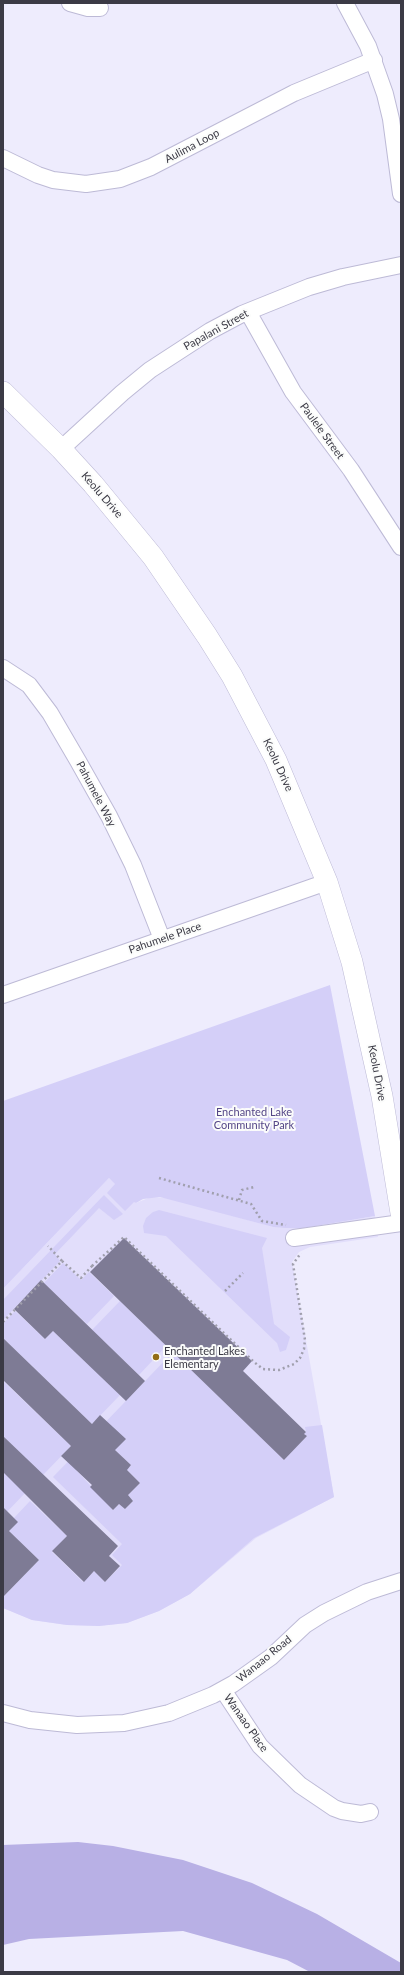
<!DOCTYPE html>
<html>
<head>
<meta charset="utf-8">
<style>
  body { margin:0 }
  #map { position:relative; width:404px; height:1975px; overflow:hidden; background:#eeecfd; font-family:Lato,sans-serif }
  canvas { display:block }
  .frame { position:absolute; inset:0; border:4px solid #3b3a45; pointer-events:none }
</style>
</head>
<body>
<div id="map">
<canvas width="404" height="1975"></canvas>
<div class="frame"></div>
</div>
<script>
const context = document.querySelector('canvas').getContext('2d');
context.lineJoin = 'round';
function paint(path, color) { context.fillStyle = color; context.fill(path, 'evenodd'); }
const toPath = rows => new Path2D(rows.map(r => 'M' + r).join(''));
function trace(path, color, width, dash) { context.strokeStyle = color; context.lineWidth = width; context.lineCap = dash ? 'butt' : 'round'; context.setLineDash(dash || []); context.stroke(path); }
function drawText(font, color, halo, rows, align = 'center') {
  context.font = font + ' Lato,sans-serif'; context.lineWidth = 4; context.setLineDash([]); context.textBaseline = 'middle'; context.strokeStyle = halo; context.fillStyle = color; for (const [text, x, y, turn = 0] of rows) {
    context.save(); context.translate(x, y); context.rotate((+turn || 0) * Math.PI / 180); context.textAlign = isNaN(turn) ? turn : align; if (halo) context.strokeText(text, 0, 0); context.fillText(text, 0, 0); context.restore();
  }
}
const built = toPath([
  [109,1178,136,1203,151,1197,169,1198,273,1227,304,1228,375,1216,378,1237,310,1247,299,1252,292,1262,334,1497,256,1538,190,1594,159,1611,127,1623,99,1626,67,1625,32,1620,3,1608,3,1289]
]);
const green = toPath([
  [330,985,375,1216,304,1228,285,1228,273,1227,160,1197,143,1199,136,1203,134,1202,125,1211,107,1193,115,1184,109,1178,3,1289,3,1101],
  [104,1195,123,1214,114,1220,99,1208,55,1254,60,1261,3,1320,3,1300],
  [159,1210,267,1238,262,1248,274,1324,290,1337,286,1350,280,1352,277,1343,166,1236,144,1233,143,1226,146,1218,153,1212],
  [63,1263,81,1280,89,1272,114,1296,87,1324,44,1283],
  [120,1301,166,1346,139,1375,92,1330],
  [15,1311,45,1339,53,1331,120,1395,92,1424,3,1338,3,1324],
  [200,1324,186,1365,284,1460,307,1436,304,1434,306,1432,305,1427,322,1425,334,1497,254,1538,190,1594,159,1611,127,1623,99,1626,67,1625,32,1620,3,1608,3,1593,5,1595,39,1560,9,1531,14,1518,30,1501,67,1536,52,1552,83,1582,94,1571,105,1582,122,1565,112,1555,122,1544,53,1477,91,1438,76,1470,113,1510,119,1504,125,1509,133,1501,128,1495,140,1483,127,1470,131,1465,96,1432],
  [3,1381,71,1446,43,1475,3,1436],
  [3,1472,25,1493,3,1516]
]);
const water = toPath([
  [78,1842,113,1846,183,1860,252,1883,317,1914,401,1963,401,1972,310,1972,287,1960,183,1931,29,1939,3,1945,3,1845]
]);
const building = toPath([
  [124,1238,252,1361,243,1371,306,1432,304,1434,307,1436,284,1460,90,1272],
  [41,1280,145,1381,126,1401,53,1331,45,1339,14,1309],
  [3,1338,92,1424,100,1415,126,1439,115,1450,131,1465,127,1470,140,1483,128,1495,133,1501,125,1509,119,1504,113,1510,90,1487,92,1485,61,1456,71,1446,3,1380],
  [3,1436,118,1546,109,1556,120,1566,105,1582,94,1571,84,1582,52,1551,67,1536,3,1472],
  [3,1507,18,1522,9,1531,39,1560,3,1597]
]);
const path = toPath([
  [159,1178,251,1204,262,1221,286,1225],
  [239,1200,242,1190,254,1187],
  [62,1261,81,1278,92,1266,94,1268],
  [92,1266,124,1237,254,1362,263,1369,279,1370,294,1364,300,1358,304,1349,305,1340,293,1264,301,1253],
  [225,1291,243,1273],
  [3,1322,62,1261,48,1246]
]);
const minor = toPath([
  [70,3,88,8,100,8],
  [345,3,368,46,385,94,391,119,401,194],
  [3,158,38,175,53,180,86,184,120,179,151,167,294,93,374,60],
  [248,312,293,392,351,470,401,547],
  [61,449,122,393,150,370,210,331,242,314,309,287,343,277,401,265],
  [3,668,29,685,50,713,78,761,109,816,133,865,162,939],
  [3,995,327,882],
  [294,1238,401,1223],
  [223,1690,260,1746,300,1785,334,1808,342,1811,361,1814,370,1812],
  [3,1713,30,1720,77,1725,124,1723,169,1713,213,1695,233,1684,271,1657,305,1625,324,1613,367,1592,401,1581]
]);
const major = toPath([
  [3,392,61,449,93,484,153,557,207,636,232,676,276,760,327,882,352,962,382,1096,401,1213]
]);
const markers = [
  [156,1357,4,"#936c15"]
];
const streetNames = [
  ["Aulima Loop",192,146,-28],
  ["Papalani Street",216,330,-29],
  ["Paulele Street",322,431,54],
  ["Keolu Drive",102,495,49],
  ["Keolu Drive",278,765,65],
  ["Pahumele Way",96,794,62],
  ["Pahumele Place",165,938,-19],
  ["Keolu Drive",377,1073,79],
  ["Wanaao Road",264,1659,-39],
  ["Wanaao Place",246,1723,55]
];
const parkNames = [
  ["Enchanted Lake",254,1112],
  ["Community Park",254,1125]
];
const poiNames = [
  ["Enchanted Lakes",164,1351],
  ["Elementary",164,1364]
];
paint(built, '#e2defb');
paint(green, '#d4cff8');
paint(water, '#b8b0e5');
paint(building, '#7e7b95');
trace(minor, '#bdbad6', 18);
trace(major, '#bdbad6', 22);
trace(path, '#a09fad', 2.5, [2, 3]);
trace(minor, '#fff', 16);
trace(major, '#fff', 21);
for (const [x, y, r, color] of markers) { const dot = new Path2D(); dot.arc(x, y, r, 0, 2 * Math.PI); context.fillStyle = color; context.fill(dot); trace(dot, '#fbfcfb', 1.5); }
drawText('11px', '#3b3a45', '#fbfcfb', streetNames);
drawText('11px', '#544687', '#fbfcfb', parkNames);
drawText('11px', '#3b3a45', '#fbfcfb', poiNames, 'left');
</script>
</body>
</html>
